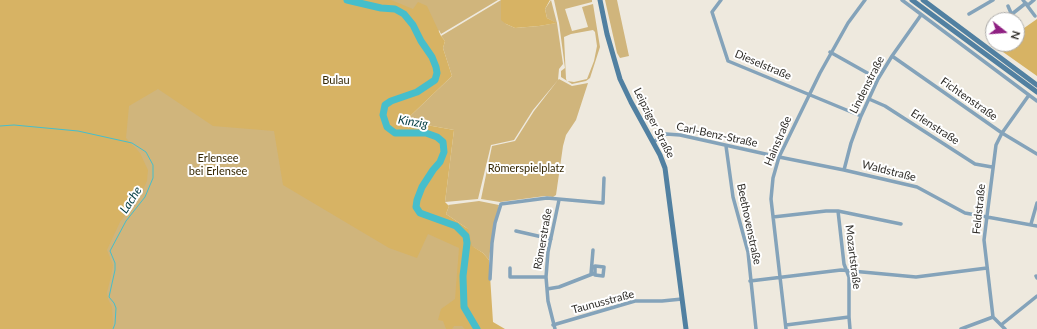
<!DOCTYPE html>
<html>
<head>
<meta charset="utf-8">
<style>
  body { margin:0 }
  #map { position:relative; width:1037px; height:329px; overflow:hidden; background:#eee9de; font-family:Lato,sans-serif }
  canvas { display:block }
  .north { position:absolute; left:985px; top:12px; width:40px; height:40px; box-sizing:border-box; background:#fff; border:1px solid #acaba9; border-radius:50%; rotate:107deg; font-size:11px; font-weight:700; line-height:16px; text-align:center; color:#2f2d29 }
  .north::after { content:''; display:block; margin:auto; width:14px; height:18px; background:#8f2082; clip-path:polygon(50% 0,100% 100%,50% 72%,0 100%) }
</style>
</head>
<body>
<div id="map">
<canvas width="1037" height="329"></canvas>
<div class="north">N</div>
</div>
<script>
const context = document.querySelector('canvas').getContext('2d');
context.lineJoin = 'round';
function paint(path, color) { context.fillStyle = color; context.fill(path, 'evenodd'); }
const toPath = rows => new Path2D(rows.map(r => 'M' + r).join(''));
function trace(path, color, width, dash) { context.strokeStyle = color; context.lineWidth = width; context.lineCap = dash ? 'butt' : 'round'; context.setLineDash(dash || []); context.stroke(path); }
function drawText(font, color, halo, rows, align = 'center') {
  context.font = font + ' Lato,sans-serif'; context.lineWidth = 4; context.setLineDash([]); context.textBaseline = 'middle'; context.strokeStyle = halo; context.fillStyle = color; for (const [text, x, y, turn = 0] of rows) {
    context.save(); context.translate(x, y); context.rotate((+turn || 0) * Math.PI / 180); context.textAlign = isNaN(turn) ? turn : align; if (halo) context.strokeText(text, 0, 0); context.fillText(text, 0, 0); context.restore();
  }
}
const green = toPath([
  [0,0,498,0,441,34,439,30,400,109,434,216,468,229,446,214,449,206,448,205,479,201,499,205,491,243,489,260,483,253,473,247,485,329,0,329],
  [501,0,501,12,506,24,515,28,539,26,556,23,547,18,545,9,551,0,557,23,563,64,559,69,558,80,559,79,572,86,588,83,576,120,566,135,563,146,556,195,553,197,545,196,500,202,481,199,492,146,515,141,534,111,558,80,533,110,514,140,491,145,478,199,445,202,454,130,405,121,452,76,443,48,445,41,441,36],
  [554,0,592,0,592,2,565,9,572,31,588,27,582,7,593,4,600,47,590,78,586,81,572,84,561,77,561,71,565,68,559,23],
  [593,30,595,32,597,46,594,61,587,79,574,82,567,81,566,79,564,37,571,34],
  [605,0,617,0,629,56,620,58,617,53]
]);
const forest = toPath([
  [0,0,391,0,413,9,418,2,427,6,441,36,445,41,443,48,452,76,405,121,454,130,445,202,449,206,446,214,468,229,472,246,483,253,489,260,493,322,505,329,465,329,462,326,454,326,452,329,446,329,443,321,438,320,441,309,455,299,459,248,428,234,417,258,389,248,283,185,274,131,213,126,158,89,129,106,126,138,140,153,148,170,147,181,140,196,120,222,107,250,113,265,111,277,107,292,108,299,112,307,113,323,112,329,0,329],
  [501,0,550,0,545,9,547,18,557,23,539,26,515,28,506,24,501,20],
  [1037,19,1037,76,996,47,1001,44,1017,44,1017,33]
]);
const stream = toPath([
  [0,126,14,125,78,131,132,143,146,152,153,165,153,178,145,197,126,221,110,251,115,263,115,270,109,297,114,303,116,308,115,324,113,329]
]);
const river = toPath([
  [347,0,381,8,395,9,404,14,413,25,421,41,432,57,436,67,437,73,435,80,417,92,391,101,385,105,383,115,387,127,395,133,426,133,437,137,443,142,444,152,440,162,433,170,422,187,417,200,416,207,420,213,456,226,466,236,467,243,463,276,464,307,477,329]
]);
const minor = toPath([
  [721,0,712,12,728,61,861,116],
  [902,0,1037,101],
  [1023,0,1035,16],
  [1028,5,1034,0],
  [1008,6,1014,20],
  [969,14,993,0],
  [1012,14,1026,3],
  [830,52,878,79],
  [892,56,1002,133,1037,154],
  [869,99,885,106,975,164,992,167],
  [653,142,666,134,680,135,779,157,844,170,917,187,965,213,1037,226],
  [726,146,733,197,748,252,756,329],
  [844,170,851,143,861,116,878,79,892,56,921,15],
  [838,211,844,264,849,277,849,317,850,329],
  [773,217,826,211,838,211,901,224],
  [1031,224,1037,203],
  [516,231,551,239],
  [595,266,604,267,603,276,595,275,595,266],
  [510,268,510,277,546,277],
  [591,274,593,250],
  [1036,276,1037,278],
  [490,279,492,243,495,223,501,204,547,198,603,203,604,178],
  [750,281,841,270,916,277,987,268],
  [547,289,559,287,595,273],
  [553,325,635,301,662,301,682,299],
  [786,325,849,317],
  [1001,325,1037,296],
  [555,329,548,301,546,277,548,252,559,200],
  [786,329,771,199,773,178,779,157,820,73,848,23,865,0],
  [961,329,993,317],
  [1005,329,993,317,984,240,987,216,996,145,1002,133,1029,95]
]);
const secondary = toPath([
  [600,0,607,34,620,79,631,102,660,155,665,168,686,329],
  [912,0,1037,92],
  [923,0,1037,85]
]);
const streetNames = [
  ["Dieselstraße",763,65,23],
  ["Lindenstraße",867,85,-63],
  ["Fichtenstraße",969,99,35],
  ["Leipziger Straße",654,123,63],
  ["Erlenstraße",935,127,33],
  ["Carl-Benz-Straße",717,135,12],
  ["Hainstraße",778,141,-67],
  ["Waldstraße",889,171,14],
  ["Feldstraße",979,209,-84],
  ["Beethovenstraße",749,224,78],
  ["Römerstraße",543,239,-80],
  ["Mozartstraße",853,257,83],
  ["Taunusstraße",603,302,-15]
];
const parkNames = [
  ["Bulau",336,80],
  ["Erlensee",218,158],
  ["bei Erlensee",218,171],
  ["Römerspielplatz",526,168]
];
const waterNames = [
  ["Kinzig",413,122,9],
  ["Lache",131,200,-57]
];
paint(green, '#d0b57c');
paint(forest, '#d7b364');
trace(stream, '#46becb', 1);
trace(river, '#46becb', 7);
trace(minor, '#84a3ba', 3.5);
trace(secondary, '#5180a1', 5);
drawText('11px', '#2f2d29', '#fff', streetNames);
drawText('11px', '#352703', '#fff', parkNames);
drawText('italic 12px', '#013b41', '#fff', waterNames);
</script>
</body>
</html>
